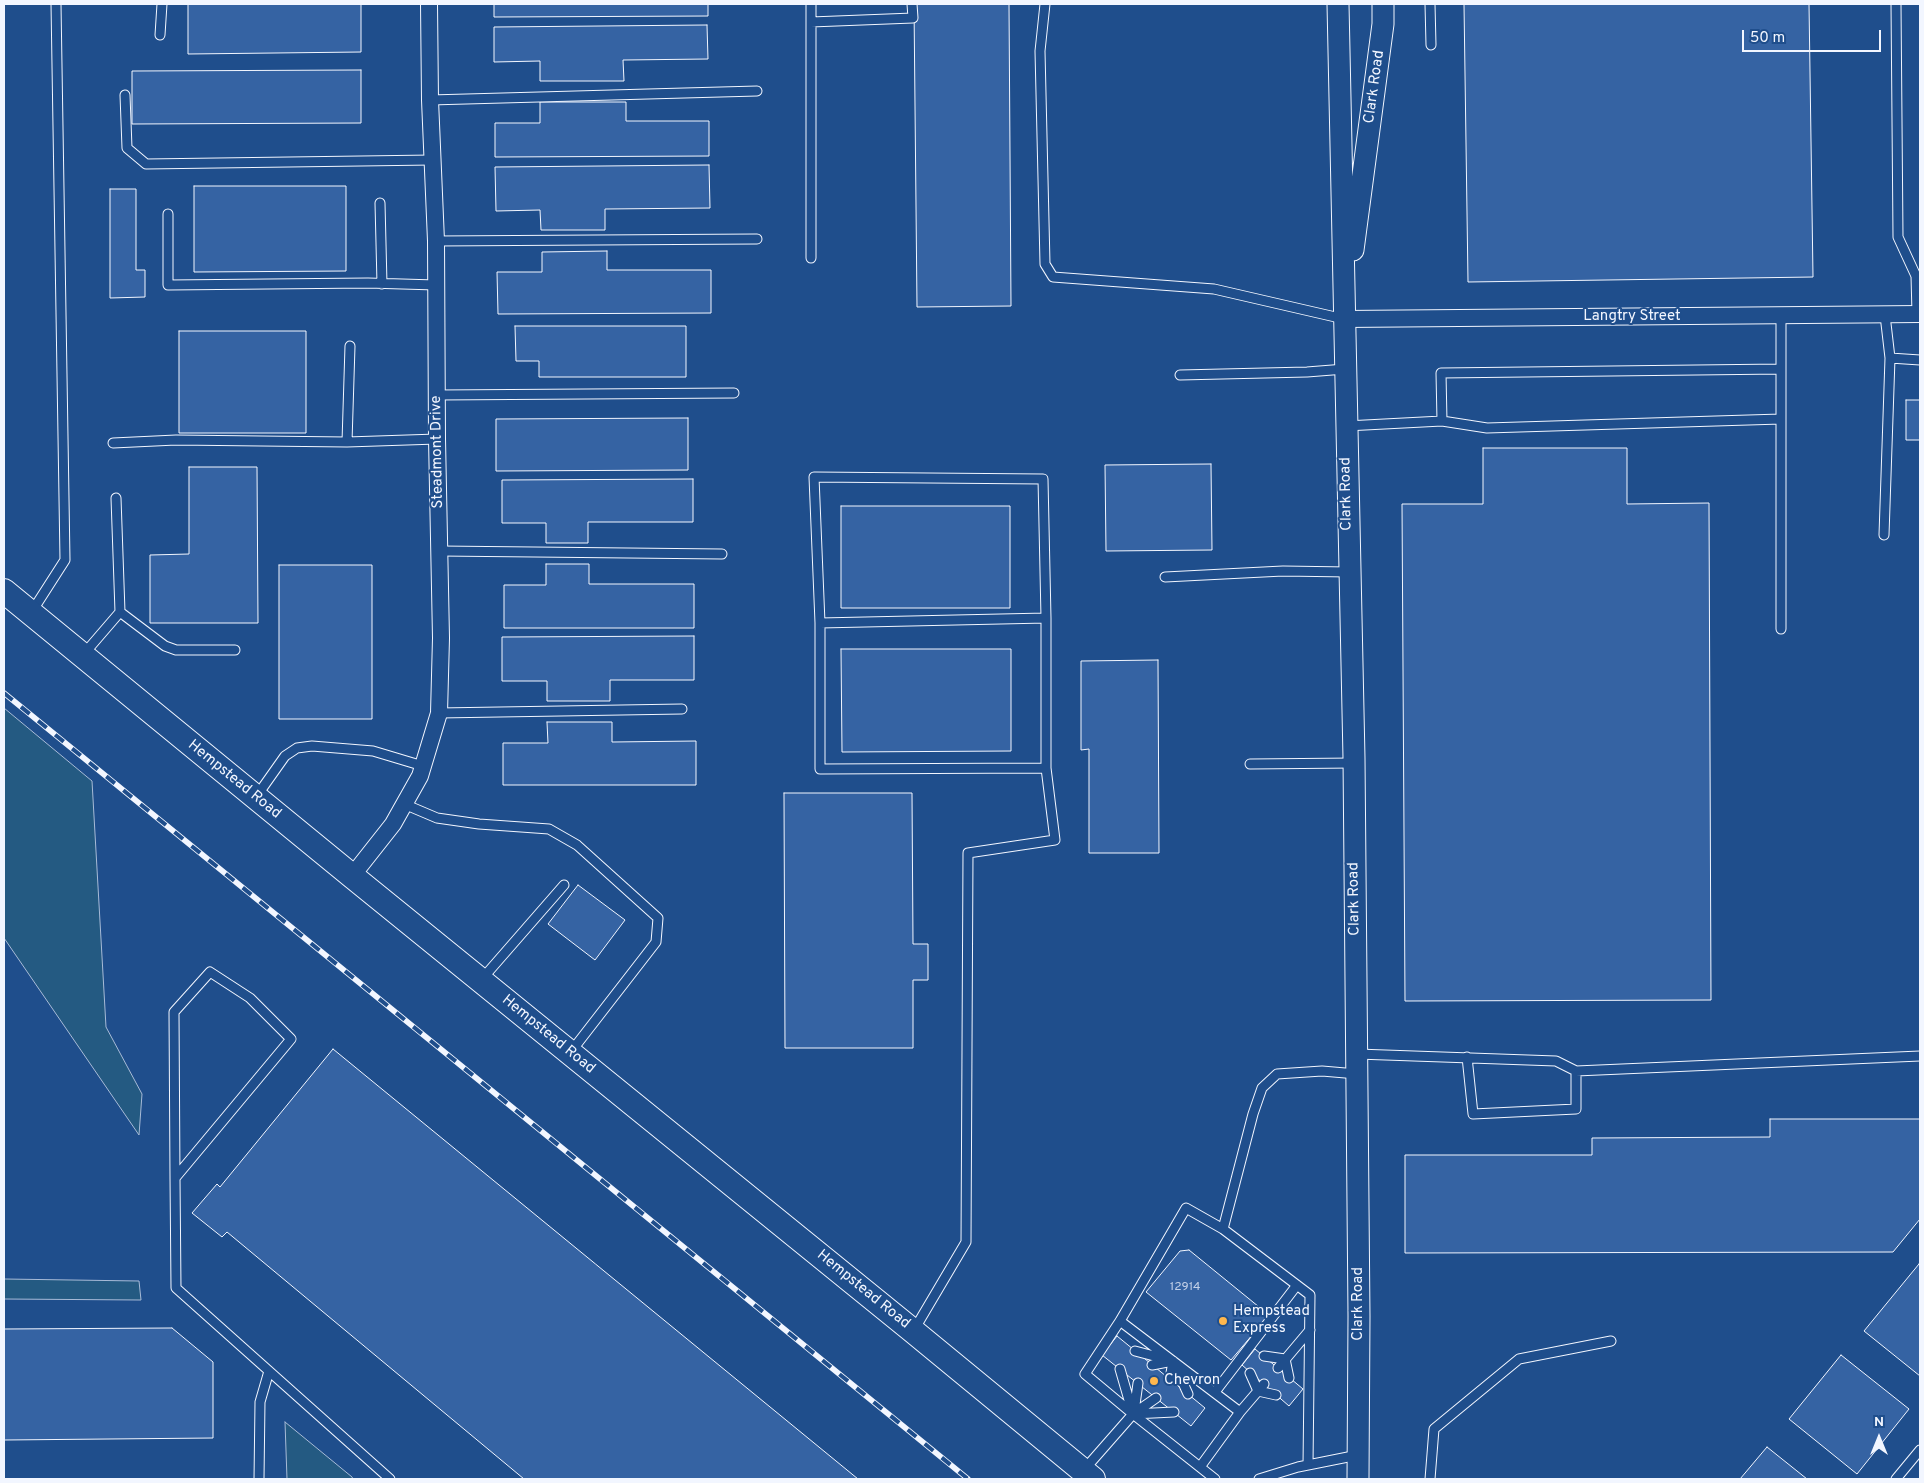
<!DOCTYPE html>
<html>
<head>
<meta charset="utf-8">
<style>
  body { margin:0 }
  #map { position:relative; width:1924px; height:1483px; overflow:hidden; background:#1f4e8c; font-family:Overpass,sans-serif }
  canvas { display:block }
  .frame { position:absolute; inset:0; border:5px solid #f2f6ff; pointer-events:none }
  .north { position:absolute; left:1854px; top:1413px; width:50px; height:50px; -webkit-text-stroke:4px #1f4e8c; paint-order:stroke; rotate:0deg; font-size:14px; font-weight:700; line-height:20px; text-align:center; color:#f2f6ff }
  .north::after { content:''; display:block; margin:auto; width:18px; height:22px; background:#f2f6ff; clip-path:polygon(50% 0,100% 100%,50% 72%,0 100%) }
  .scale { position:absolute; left:1742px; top:30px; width:139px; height:22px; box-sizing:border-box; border:2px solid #f2f6ff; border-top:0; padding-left:6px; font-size:15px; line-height:18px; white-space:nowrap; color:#f2f6ff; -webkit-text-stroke:4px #1f4e8c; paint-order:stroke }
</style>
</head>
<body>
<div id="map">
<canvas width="1924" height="1483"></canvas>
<div class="frame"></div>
<div class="north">N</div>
<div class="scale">50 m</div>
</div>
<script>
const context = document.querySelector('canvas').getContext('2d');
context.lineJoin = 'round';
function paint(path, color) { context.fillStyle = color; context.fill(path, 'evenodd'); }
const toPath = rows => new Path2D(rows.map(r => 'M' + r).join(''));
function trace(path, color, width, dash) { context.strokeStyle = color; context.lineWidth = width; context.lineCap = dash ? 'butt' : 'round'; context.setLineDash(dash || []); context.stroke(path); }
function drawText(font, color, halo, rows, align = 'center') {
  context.font = font + ' Overpass,sans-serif'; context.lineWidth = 4; context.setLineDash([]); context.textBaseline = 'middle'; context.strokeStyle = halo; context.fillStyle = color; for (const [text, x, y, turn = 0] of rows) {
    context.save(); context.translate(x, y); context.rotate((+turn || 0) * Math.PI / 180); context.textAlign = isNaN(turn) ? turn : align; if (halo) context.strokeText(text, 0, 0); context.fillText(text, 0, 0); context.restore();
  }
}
const green = toPath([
  [4,708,92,781,106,1027,142,1094,139,1135,4,938,4,708],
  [4,1279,139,1281,141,1300,4,1299,4,1279],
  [285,1422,352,1477,353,1479,287,1479,285,1422]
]);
const building = toPath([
  [188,4,361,4,361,52,188,54,188,4],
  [494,4,708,4,708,16,494,17,494,4],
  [914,4,1009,4,1011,306,917,307,914,4],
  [1464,4,1809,4,1813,277,1468,282,1464,4],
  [707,25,708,59,623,60,624,81,540,81,540,61,494,62,494,27,707,25],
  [361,70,361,123,132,124,132,71,361,70],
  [540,102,626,102,626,121,709,121,709,156,495,157,495,123,540,123,540,102],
  [709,165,710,208,605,209,605,230,541,230,540,210,496,211,495,167,709,165],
  [194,186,346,186,346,271,194,272,194,186],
  [110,189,136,189,136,270,145,270,145,297,110,298,110,189],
  [607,251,607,270,711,270,711,313,498,314,497,272,542,272,542,252,607,251],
  [515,326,686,326,686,377,539,377,539,361,516,361,515,326],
  [179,331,306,331,306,433,179,433,179,331],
  [1906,400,1920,400,1920,440,1906,440,1906,400],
  [688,418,688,470,496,471,496,419,688,418],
  [1483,448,1627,448,1627,504,1709,503,1711,1000,1405,1001,1402,504,1483,504,1483,448],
  [1211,464,1212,550,1106,551,1105,465,1211,464],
  [189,467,257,467,258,623,150,623,150,555,189,554,189,467],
  [693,479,693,522,588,522,588,543,546,543,546,523,502,523,502,480,693,479],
  [841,506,1010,506,1010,608,841,608,841,506],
  [546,564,589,564,589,584,694,584,694,628,504,628,504,585,546,585,546,564],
  [279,565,372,565,372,719,279,719,279,565],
  [694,636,694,680,610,680,610,701,547,701,547,681,502,681,502,637,694,636],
  [841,649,1011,649,1011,751,842,752,841,649],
  [1158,660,1159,853,1089,853,1089,749,1081,750,1081,661,1158,660],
  [547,722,612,722,612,742,696,741,696,785,503,785,503,743,548,743,547,722],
  [784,793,912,793,913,944,928,944,928,980,913,980,913,1048,785,1048,784,793],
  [578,885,625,920,595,960,548,924,578,885],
  [333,1049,858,1479,524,1479,227,1232,222,1237,192,1213,217,1184,220,1187,333,1049],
  [1770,1119,1920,1119,1920,1219,1893,1252,1405,1253,1405,1155,1592,1155,1592,1138,1770,1137,1770,1119],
  [1189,1250,1264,1311,1265,1320,1231,1360,1146,1292,1180,1251,1189,1250],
  [1919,1264,1920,1265,1920,1376,1864,1331,1919,1264],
  [172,1328,213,1362,213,1438,4,1440,4,1329,172,1328],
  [1117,1336,1205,1408,1191,1426,1102,1355,1117,1336],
  [1255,1349,1303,1389,1289,1406,1242,1365,1255,1349],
  [1841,1355,1909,1409,1857,1474,1789,1419,1841,1355],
  [1767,1447,1807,1479,1740,1479,1767,1447]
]);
const service = toPath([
  [811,4,811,258],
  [1045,4,1040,51,1045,264,1053,277,1214,289,1344,319],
  [1430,4,1431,45],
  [1896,4,1898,237,1916,276,1917,314],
  [811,22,913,18,912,4],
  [160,35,162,4],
  [125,95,127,148,146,164,432,160],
  [430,100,757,91],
  [380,203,382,284],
  [168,214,168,285,368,283,436,285],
  [436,241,757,239],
  [1890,358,1920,360],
  [1180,375,1307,372,1345,369],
  [437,395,734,393],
  [1442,421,1487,428,1781,419],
  [1346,426,1442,421,1441,373,1781,369],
  [347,442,350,346],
  [113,443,176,440,347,442,437,439],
  [1884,535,1890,358,1885,315],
  [440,551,722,554],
  [1165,577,1283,571,1349,572],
  [120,612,165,646,176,650,235,650],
  [31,613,65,560,56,4],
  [820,623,1046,618],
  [1781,629,1781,316],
  [83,655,120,612,116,498],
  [439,713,682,709],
  [1250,764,1354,763],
  [256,797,285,756,297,748,312,746,373,751,423,766],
  [404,804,437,818,479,824,549,829,577,845,658,918,656,942,570,1053],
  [482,979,564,885],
  [1357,1054,1556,1061,1576,1071,1920,1056],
  [1467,1057,1473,1114,1576,1109,1576,1071],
  [175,1178,291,1039,250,998,210,972,174,1012,175,1178,176,1288,390,1479],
  [1223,1229,1253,1114,1262,1088,1277,1074,1322,1071,1357,1074],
  [1120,1321,1240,1412,1258,1391,1250,1373],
  [914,1330,966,1242,968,853,1055,840,1046,768,1046,618,1043,479,814,477,820,623,820,769,1046,768],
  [1135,1351,1173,1361,1188,1394],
  [1264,1356,1285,1359],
  [1285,1359,1289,1378],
  [1152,1365,1173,1361,1170,1379],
  [1278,1368,1310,1330],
  [1120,1369,1133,1414,1174,1412],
  [1264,1384,1258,1391,1276,1395],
  [1215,1392,1297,1285],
  [1134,1412,1138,1383],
  [1133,1414,1085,1374,1120,1321,1186,1208,1223,1229,1310,1295,1308,1465],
  [1133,1414,1156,1398],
  [1200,1467,1240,1412],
  [1083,1471,1133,1414,1215,1479],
  [259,1479,260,1402,269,1371],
  [1259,1479,1298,1467,1358,1455],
  [1430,1479,1434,1429,1519,1359,1611,1341],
  [1896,1479,1920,1450]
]);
const minor = toPath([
  [1344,319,1920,314],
  [352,876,393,824,420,776,439,713,441,638,437,439,436,241,430,100,429,4]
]);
const tertiary = toPath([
  [1338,4,1354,758,1359,1316,1358,1479],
  [1353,250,1383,24,1383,4]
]);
const secondary = toPath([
  [4,591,352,876,913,1331,1093,1479]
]);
const rail = toPath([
  [4,693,968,1479]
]);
const markers = [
  [1223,1321,5,"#ffb74d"],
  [1154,1381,5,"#ffb74d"]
];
const numberNames = [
  ["12914",1185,1288]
];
const streetNames = [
  ["Clark Road",1375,87,-82],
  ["Langtry Street",1632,317],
  ["Steadmont Drive",438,452,-91],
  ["Clark Road",1347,494,-91],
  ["Hempstead Road",234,780,39],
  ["Clark Road",1355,899,-91],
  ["Hempstead Road",548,1035,39],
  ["Hempstead Road",863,1290,39],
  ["Clark Road",1359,1304,-90]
];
const poiNames = [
  ["Hempstead",1233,1312],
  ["Express",1233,1329],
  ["Chevron",1164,1381]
];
paint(green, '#245a82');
trace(green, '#a8bbd7', 1);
paint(building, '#3563a3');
trace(building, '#f2f6ff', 1);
trace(service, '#f2f6ff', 11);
trace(minor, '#f2f6ff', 18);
trace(tertiary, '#f2f6ff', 23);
trace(secondary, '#f2f6ff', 26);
trace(service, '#1f4e8c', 9);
trace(minor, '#1f4e8c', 16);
trace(tertiary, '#1f4e8c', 21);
trace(secondary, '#1f4e8c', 24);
trace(rail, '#f2f6ff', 5.5);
trace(rail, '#1f4e8c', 4, [11]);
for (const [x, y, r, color] of markers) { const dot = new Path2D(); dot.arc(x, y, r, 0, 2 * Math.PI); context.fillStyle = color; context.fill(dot); trace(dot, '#1f4e8c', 2); }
drawText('12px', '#c3d1e8', null, numberNames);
drawText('15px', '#f2f6ff', '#1f4e8c', streetNames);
drawText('15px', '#f2f6ff', '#1f4e8c', poiNames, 'left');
</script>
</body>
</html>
